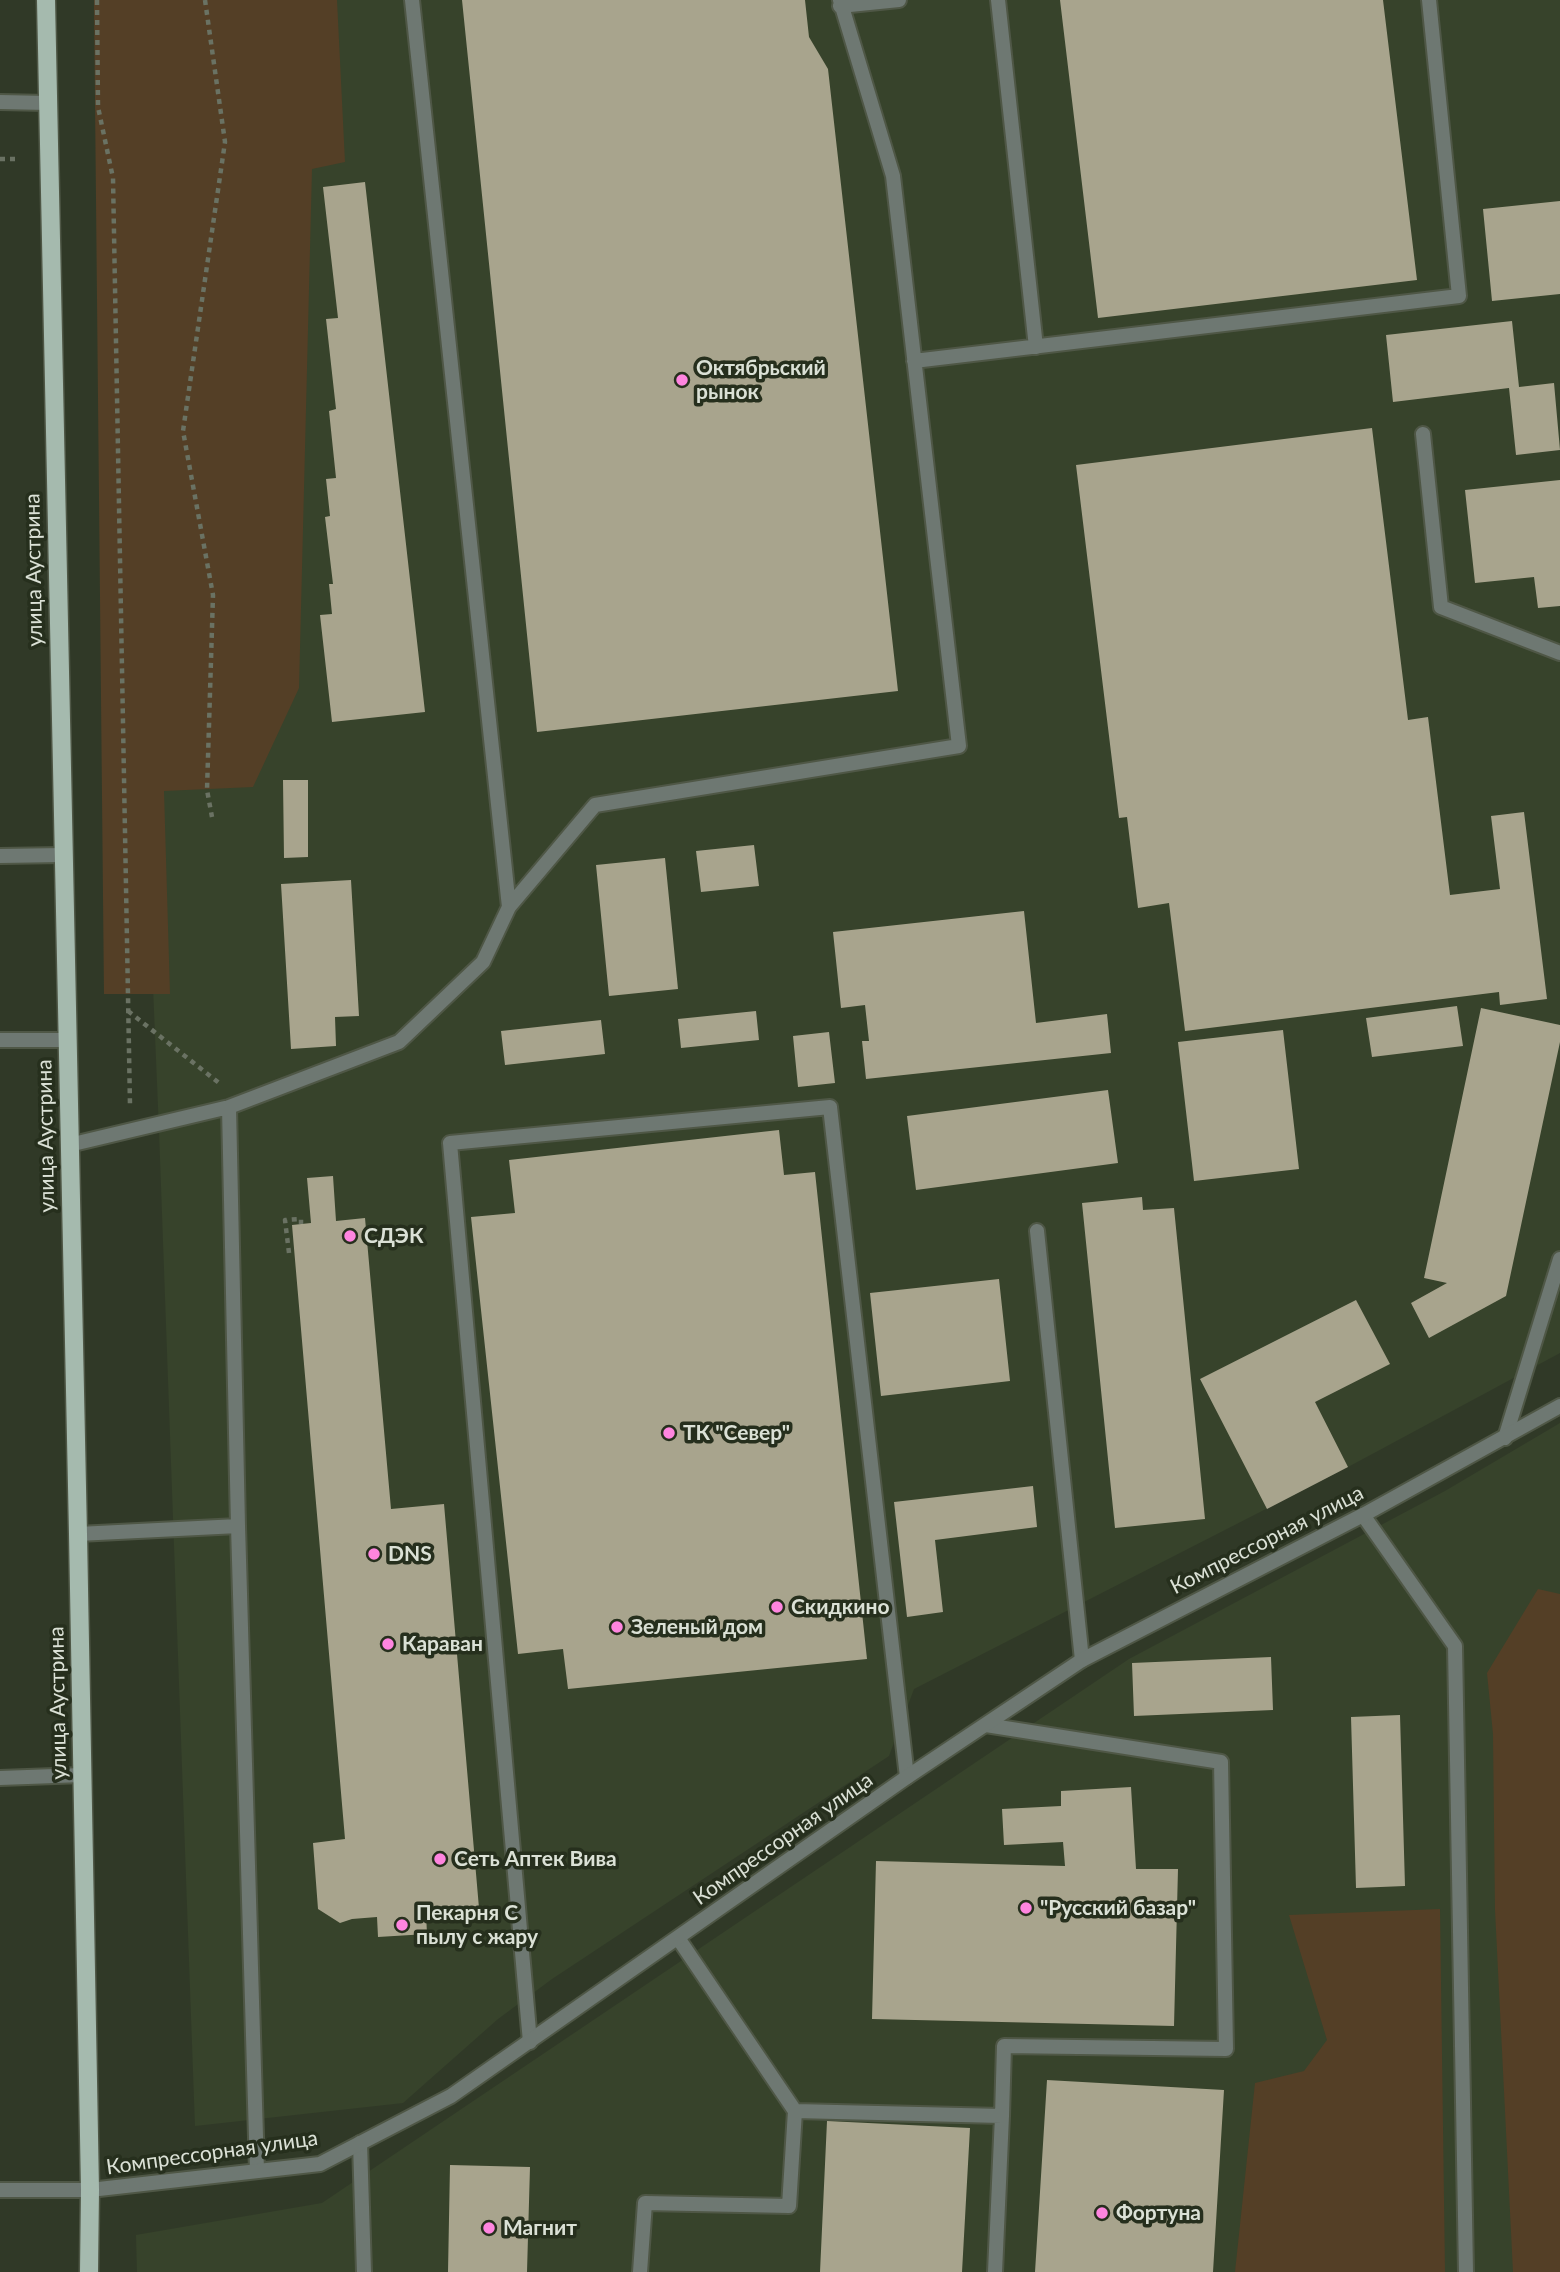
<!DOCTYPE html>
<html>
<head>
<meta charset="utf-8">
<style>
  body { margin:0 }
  canvas { display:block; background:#303927 }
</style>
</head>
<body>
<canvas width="1560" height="2272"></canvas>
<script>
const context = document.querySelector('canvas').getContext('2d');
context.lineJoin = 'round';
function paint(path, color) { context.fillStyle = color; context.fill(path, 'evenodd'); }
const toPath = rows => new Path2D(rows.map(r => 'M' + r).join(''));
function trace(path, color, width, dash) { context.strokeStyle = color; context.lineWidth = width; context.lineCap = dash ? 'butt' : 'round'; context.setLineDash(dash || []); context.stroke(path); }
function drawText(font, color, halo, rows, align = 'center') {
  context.font = font + ' Lato,sans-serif'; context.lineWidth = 7; context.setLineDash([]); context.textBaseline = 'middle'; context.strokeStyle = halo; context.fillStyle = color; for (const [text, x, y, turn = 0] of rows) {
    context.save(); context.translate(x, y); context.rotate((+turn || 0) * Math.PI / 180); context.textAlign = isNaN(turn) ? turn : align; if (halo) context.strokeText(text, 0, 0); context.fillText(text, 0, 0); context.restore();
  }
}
const built = toPath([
  [112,0,1560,0,1560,1353,1348,1467,914,1689,889,1756,552,1979,498,2019,403,2103,195,2126,159,1130],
  [1560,1423,1560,2272,137,2272,136,2235,322,2203,1129,1659,1445,1491]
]);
const green = toPath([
  [94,0,337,0,345,162,312,169,299,688,253,787,164,791,170,994,104,994],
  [1538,1589,1560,1594,1560,2272,1513,2272,1495,1910,1493,1734,1487,1673],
  [1440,1909,1445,2272,1235,2272,1255,2083,1304,2071,1327,2040,1289,1915]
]);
const building = toPath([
  [462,0,805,0,809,37,828,69,898,691,537,732],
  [1060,0,1383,0,1417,280,1098,318],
  [365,182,425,712,332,722,320,615,332,614,329,584,333,584,325,517,330,516,326,479,336,478,329,411,336,409,326,319,338,318,323,187],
  [1560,201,1560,294,1492,301,1483,209],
  [1512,321,1519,387,1554,383,1560,450,1516,455,1509,388,1393,402,1386,335],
  [1372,428,1408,720,1428,717,1450,895,1500,889,1491,816,1524,812,1547,999,1500,1005,1499,992,1185,1031,1169,903,1138,908,1127,817,1119,818,1076,465],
  [1560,480,1560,606,1538,608,1534,577,1475,583,1465,490],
  [283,780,308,780,308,857,284,858],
  [754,845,759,886,701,892,696,851],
  [665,858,678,989,609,996,596,865],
  [351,880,359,1016,335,1017,336,1046,291,1049,281,884],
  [1024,911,1036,1023,1107,1014,1111,1053,866,1079,862,1041,869,1041,865,1005,841,1008,833,932],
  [1457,1006,1463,1046,1372,1057,1366,1018],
  [1481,1008,1560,1025,1560,1042,1506,1296,1429,1338,1411,1303,1447,1283,1424,1278],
  [756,1011,759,1040,681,1048,678,1019],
  [601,1020,605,1054,505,1065,501,1031],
  [1283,1030,1299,1169,1194,1181,1178,1042],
  [829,1032,835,1083,798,1087,793,1036],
  [1108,1090,1118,1163,916,1190,907,1116],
  [779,1130,784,1175,815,1172,867,1659,568,1689,563,1649,518,1654,471,1217,515,1213,509,1160],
  [333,1176,336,1221,365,1218,391,1509,444,1504,479,1908,426,1913,427,1934,378,1937,377,1917,352,1919,340,1923,318,1909,313,1843,345,1839,292,1225,311,1223,307,1178],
  [1142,1197,1143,1210,1174,1208,1205,1519,1115,1528,1082,1203],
  [999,1279,1010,1381,881,1396,870,1293],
  [1356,1300,1390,1364,1315,1402,1348,1467,1267,1509,1200,1379],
  [1033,1486,1037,1527,935,1540,943,1612,907,1617,894,1502],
  [1271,1657,1273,1710,1134,1716,1132,1663],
  [1400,1715,1405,1886,1356,1888,1351,1717],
  [1131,1787,1136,1869,1178,1869,1174,2026,872,2019,876,1861,1065,1866,1063,1842,1004,1845,1002,1809,1061,1806,1061,1791],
  [1047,2080,1224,2090,1213,2272,1035,2272],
  [827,2121,970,2128,962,2272,820,2272],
  [450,2165,530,2167,527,2272,448,2272]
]);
const path = toPath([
  [97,0,98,107,113,178,130,1105],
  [205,0,225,142,183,431,213,595,207,790,212,817],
  [0,159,19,159],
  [128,1011,219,1083],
  [289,1253,285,1220,301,1219,301,1224]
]);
const service = toPath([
  [998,0,1036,347],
  [840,6,899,0],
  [914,361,1459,296,1429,0],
  [1423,434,1441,607,1560,653],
  [0,856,63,855],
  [509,907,595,805,959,746,893,176,840,0],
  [0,1040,67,1040],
  [69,1145,229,1107,399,1042,483,962,509,907,412,0],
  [1037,1231,1082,1660],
  [1505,1438,1560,1259],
  [1363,1515,1455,1646,1466,2272],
  [238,1526,257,2171],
  [78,1534,238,1526,229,1107],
  [0,1778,82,1775],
  [678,1938,795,2111,1002,2116,1004,2046,1226,2049,1221,1762,986,1725],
  [530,2042,450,1143,830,1107,907,1777],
  [360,2143,364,2272],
  [640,2272,645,2203,789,2206,795,2111],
  [995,2272,1002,2116]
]);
const minor = toPath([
  [0,2190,90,2190,320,2164,451,2096,907,1777,1082,1660,1363,1515,1560,1406]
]);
const tertiary = toPath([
  [0,102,48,103]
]);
const primary = toPath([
  [46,0,78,1534,90,2190,89,2272]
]);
const markers = [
  [682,380,7,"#fe85df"],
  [350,1236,7,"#fe85df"],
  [669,1433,7,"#fe85df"],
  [374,1554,7,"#fe85df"],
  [777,1607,7,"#fe85df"],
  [617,1627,7,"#fe85df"],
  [388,1644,7,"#fe85df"],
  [440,1859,7,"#fe85df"],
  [1026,1908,7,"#fe85df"],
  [402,1925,7,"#fe85df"],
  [1102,2213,7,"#fe85df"],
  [489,2228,7,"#fe85df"]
];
const poiNames = [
  ["Октябрьский",696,368],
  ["рынок",696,392],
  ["СДЭК",364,1236],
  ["ТК \"Север\"",683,1433],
  ["DNS",388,1554],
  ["Скидкино",791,1607],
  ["Зеленый дом",631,1627],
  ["Караван",402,1644],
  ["Сеть Аптек Вива",454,1859],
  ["\"Русский базар\"",1040,1908],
  ["Пекарня С",416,1913],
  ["пылу с жару",416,1937],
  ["Фортуна",1116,2213],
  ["Магнит",503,2228]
];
const streetNames = [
  ["улица Аустрина",34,570,-91],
  ["улица Аустрина",46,1136,-91],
  ["Компрессорная улица",1267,1540,-27],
  ["улица Аустрина",58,1703,-91],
  ["Компрессорная улица",783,1839,-35],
  ["Компрессорная улица",212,2153,-8]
];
paint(built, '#37432b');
paint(green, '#543f26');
paint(building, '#a8a48d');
trace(service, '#4f5746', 18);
trace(minor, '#4f5746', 18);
trace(tertiary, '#4f5746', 18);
trace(primary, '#4f5746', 21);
trace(path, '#6a7263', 4.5, [5, 5]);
trace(service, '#6e7872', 14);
trace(minor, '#6e7872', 14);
trace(tertiary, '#6e7872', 14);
trace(primary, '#a5baae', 18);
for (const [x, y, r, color] of markers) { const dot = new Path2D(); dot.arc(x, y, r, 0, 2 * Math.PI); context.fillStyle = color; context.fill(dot); trace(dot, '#262f1d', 2.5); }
drawText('bold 21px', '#dbe1d6', '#262f1d', poiNames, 'left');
drawText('21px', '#dbe1d6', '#262f1d', streetNames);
</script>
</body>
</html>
